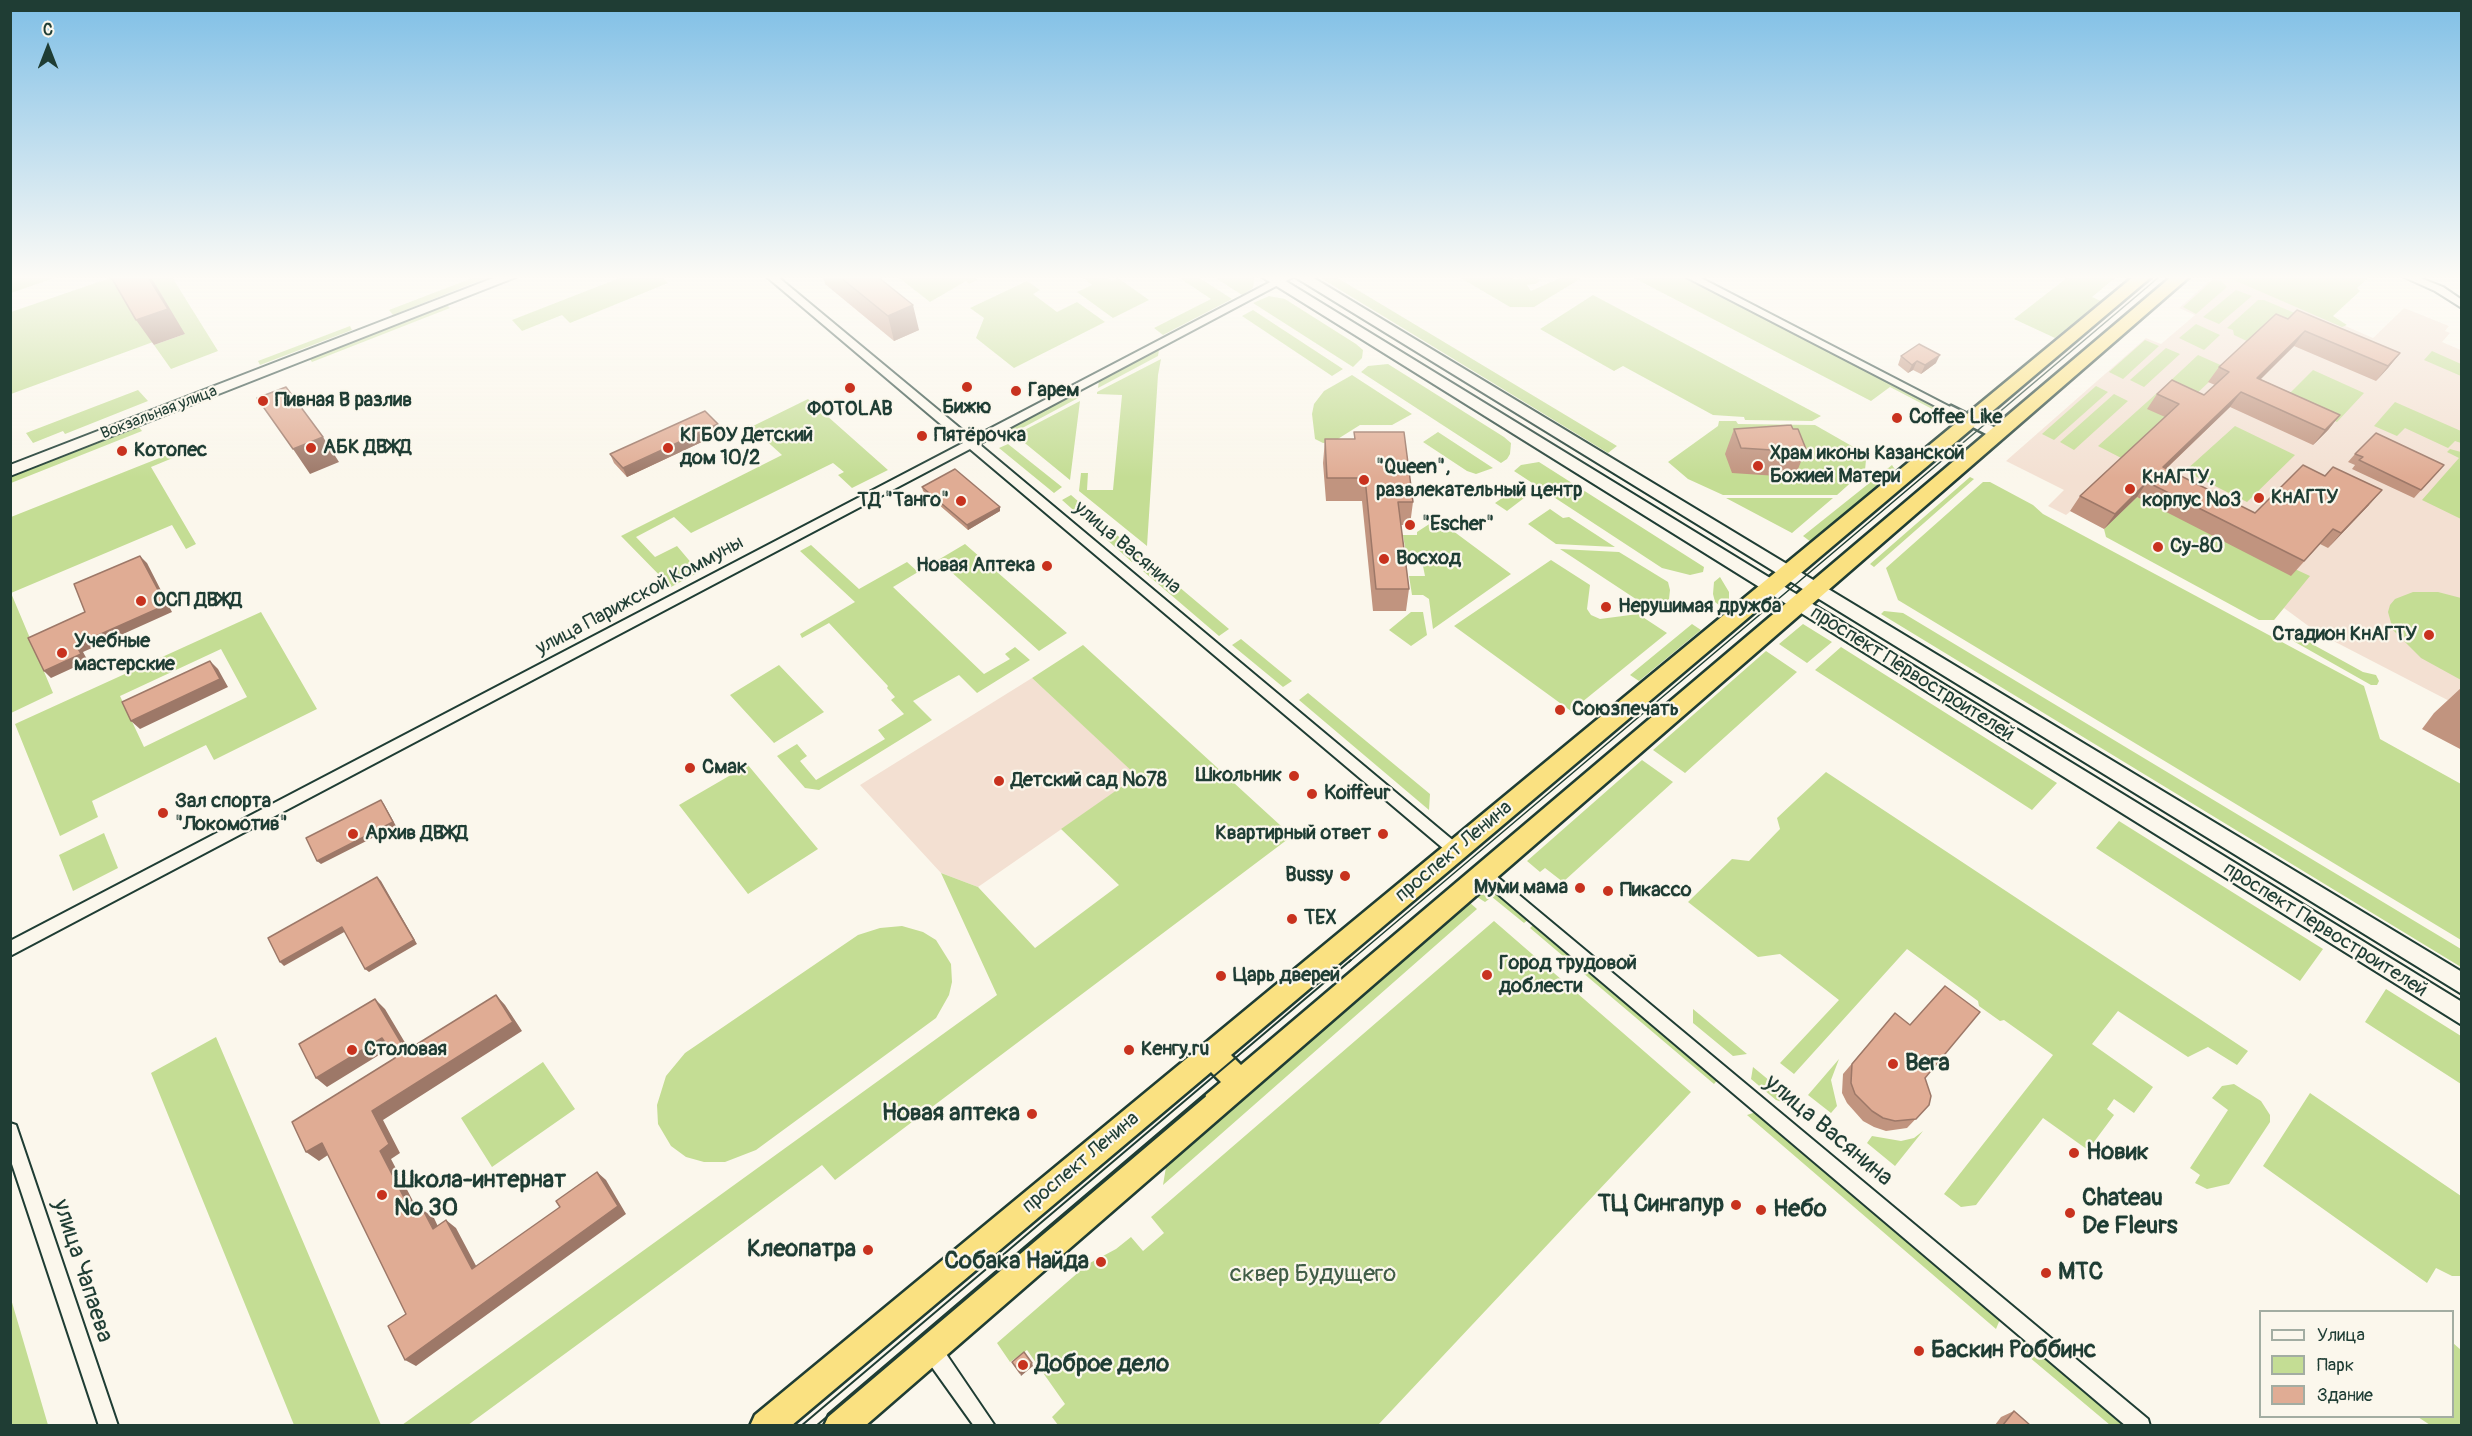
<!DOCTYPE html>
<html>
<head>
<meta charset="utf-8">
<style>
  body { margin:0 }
  #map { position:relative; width:2472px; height:1436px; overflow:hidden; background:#fbf7ec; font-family:Pangolin,sans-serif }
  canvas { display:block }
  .frame { position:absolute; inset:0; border:12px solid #1f3d34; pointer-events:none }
  .legend { position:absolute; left:2259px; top:1310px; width:195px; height:108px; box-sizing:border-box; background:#fbf7ec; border:2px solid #a3ada2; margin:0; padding:8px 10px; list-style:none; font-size:18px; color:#1f3d34 }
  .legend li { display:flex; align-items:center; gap:12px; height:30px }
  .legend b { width:30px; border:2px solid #a3ada2 }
  .north { position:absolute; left:18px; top:18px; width:60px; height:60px; -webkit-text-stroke:4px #fbf7ec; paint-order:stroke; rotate:0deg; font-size:16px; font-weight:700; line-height:24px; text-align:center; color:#1f3d34 }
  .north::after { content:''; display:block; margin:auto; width:21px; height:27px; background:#1f3d34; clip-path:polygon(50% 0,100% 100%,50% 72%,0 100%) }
</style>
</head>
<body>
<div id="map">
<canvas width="2472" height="1436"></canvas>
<div class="frame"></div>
<ul class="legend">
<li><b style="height:8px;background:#fbf7ec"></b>Улица</li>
<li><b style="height:16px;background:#c4dd94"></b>Парк</li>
<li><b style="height:16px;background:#e0ac94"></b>Здание</li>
</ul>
<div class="north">С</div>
</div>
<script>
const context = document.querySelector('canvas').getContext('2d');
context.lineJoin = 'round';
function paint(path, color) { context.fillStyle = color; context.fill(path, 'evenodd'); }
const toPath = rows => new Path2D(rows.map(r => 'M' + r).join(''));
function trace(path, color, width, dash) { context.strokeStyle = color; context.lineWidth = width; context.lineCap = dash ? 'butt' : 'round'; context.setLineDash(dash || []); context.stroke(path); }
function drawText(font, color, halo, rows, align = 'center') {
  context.font = font + ' Pangolin,sans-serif'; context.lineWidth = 4.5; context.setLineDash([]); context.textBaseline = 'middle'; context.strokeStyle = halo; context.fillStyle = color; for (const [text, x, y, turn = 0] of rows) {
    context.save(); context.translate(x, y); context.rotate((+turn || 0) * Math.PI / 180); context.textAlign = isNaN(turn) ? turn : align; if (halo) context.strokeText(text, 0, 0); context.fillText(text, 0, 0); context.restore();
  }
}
const built = toPath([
  [2214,277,2369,277,2325,317,2373,338,2404,308,2449,326,2445,331,2450,333,2442,342,2461,350,2461,707,2318,633,2284,608,2274,620,2071,511,2066,515,2048,506,2064,490,2006,461,2146,338,2161,344,2195,315,2179,308],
  [1032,678,1138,776,978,887,941,873,860,785]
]);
const green = toPath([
  [11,277,57,277,11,293],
  [113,277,172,277,218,351,171,369,154,345,185,334,153,342,11,394,11,312],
  [475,277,489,277,393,315,389,310],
  [622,277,662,277,668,283,570,323,562,315,522,331,512,320],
  [898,277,976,277,977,280,969,284,966,281,930,302],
  [1082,277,1106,277,1112,281,1118,278,1149,300,1113,318,1077,292,1092,285],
  [1178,277,1198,277,1232,299,1163,335,1154,328,1211,299],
  [1214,277,1253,277,1254,282,1253,288,1242,295],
  [1319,277,1336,277,1617,446,1608,453],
  [1459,277,1541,279,1536,284,1527,285,1531,291,1562,277,1583,277,1534,307,1510,307],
  [1632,277,1683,277,1939,409,1936,411,1890,387,1871,401],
  [2068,277,2116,277,2092,297,2101,301,2055,338,2014,319],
  [2227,277,2369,277,2357,288,2360,291,2333,316,2347,325,2342,327],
  [2213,280,2221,281,2227,287,2196,314,2183,307],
  [1027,281,1040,290,1033,294,1057,312,1077,302,1105,322,1014,368,976,338,984,318,970,308],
  [2236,290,2252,296,2219,324,2203,317],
  [1593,295,1821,416,1812,421,1745,420,1744,417,1713,415,1623,366,1614,371,1540,329],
  [1269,296,1285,299,1356,344,1363,350,1362,358,1353,367,1253,303],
  [2258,300,2264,300,2297,314,2251,343,2234,335,2233,330,2227,328],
  [446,304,450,308,312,362,309,358],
  [1253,310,1343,369,1332,376,1242,316],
  [2196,324,2220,335,2204,350,2179,338],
  [350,326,352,330,260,365,258,361],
  [2145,340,2159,346,2123,379,2109,372],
  [2166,348,2180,354,2144,387,2130,380],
  [1159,350,1158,356,1098,388,1099,380],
  [2432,351,2461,364,2461,376,2424,360],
  [2198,355,2225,367,2194,396,2167,384],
  [1161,359,1158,375,1147,546,1079,491,1081,473,1088,473,1087,490,1113,490,1122,395,1097,394,1097,392],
  [1388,364,1504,437,1511,443,1510,454,1507,459,1501,463,1361,372,1368,366],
  [2313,370,2364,393,2337,422,2285,398],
  [1352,375,1412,414,1392,425,1360,425,1333,442,1323,443,1315,439,1312,414,1314,404,1324,391],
  [2096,386,2108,392,2054,440,2042,434],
  [1081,389,1080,397,1013,433,1008,428],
  [138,390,148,401,65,434,63,431,33,443,26,433],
  [2157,393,2162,395,2169,419,2125,460,2098,446],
  [2114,394,2128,401,2074,450,2060,442],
  [808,399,888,470,852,488,838,475,844,472,833,463,691,533,674,517,636,537,655,557,677,546,699,572,671,587,621,536,782,455,751,427],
  [1080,401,1070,480,1015,435],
  [2395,402,2461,431,2461,443,2455,441,2448,448,2405,428,2397,436,2374,426],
  [1719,421,1736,421,1738,424,1815,425,1857,449,1866,460,1865,470,1837,495,1723,495,1688,479,1668,462,1718,426],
  [2235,426,2295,455,2247,502,2185,471],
  [139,427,142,431,11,483,11,477],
  [1438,432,1493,468,1476,474,1467,471,1423,442],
  [1008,444,1062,487,1054,493,999,448],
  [2450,449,2461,452,2461,519,2422,500,2459,458,2447,452],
  [177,451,180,455,151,467,196,544,186,549,172,525,11,593,53,693,11,713,11,517],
  [1539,462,1704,567,1703,572,1690,575,1662,568,1514,471,1521,465],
  [1892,465,1896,471,1811,542,1803,536],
  [1970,477,1974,479,1874,567,1870,564],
  [1983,482,1990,482,2033,505,2043,514,2364,686,2380,739,2461,784,2461,940,1898,600,1886,568],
  [1517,488,1528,495,1507,511,1495,503],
  [1071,495,1141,556,1132,562,1062,500],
  [2137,497,2297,570,2310,576,2274,620,2259,620,2106,537,2104,529],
  [1726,498,1833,498,1792,533],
  [1550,509,1563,518,1569,517,1615,547,1556,544,1528,524],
  [1437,519,1511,574,1433,629,1429,599,1423,595,1412,595,1409,576,1425,576,1422,561,1407,560,1403,535,1417,535,1417,532],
  [965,544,1067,633,1039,651,938,560],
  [811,545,859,589,907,562,918,572,893,587,984,674,1010,659,1005,654,1015,647,1030,660,977,693,959,675,913,701,932,720,819,790,805,788,777,756,797,744,807,756,800,761,816,780,885,739,878,730,904,714,891,700,895,697,887,688,888,686,829,623,802,638,800,634,855,602,800,551],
  [1560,549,1619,552,1668,582,1670,590,1669,599,1654,611],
  [1551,560,1590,585,1587,609,1591,615,1600,619,1638,614,1667,633,1571,711,1454,626],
  [1153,565,1229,629,1219,636,1143,571],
  [1720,577,1729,592,1729,602,1724,609,1715,602,1713,594,1714,582],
  [2413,592,2438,592,2461,598,2461,680,2421,658,2393,630,2388,612,2390,605,2395,599],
  [1884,611,1903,613,2461,949,2461,967,1881,614],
  [261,612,317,709,214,760,206,745,92,801,98,817,60,836,15,724],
  [221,649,247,697,144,747,120,696],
  [1411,612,1423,612,1427,635,1411,646,1389,630],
  [1692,624,1701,630,1639,681,1630,675],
  [1803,624,1832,642,1807,663,1779,644],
  [2295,631,2304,635,2312,644,2363,672,2376,675,2379,681,2377,685,2371,685,2295,642,2289,636],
  [1241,639,1292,681,1283,687,1232,645],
  [1083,645,1292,836,835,1180,822,1165,468,1425,402,1425,997,995,941,873,978,887,1035,948,1119,885,1061,829,1137,776,1032,678],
  [1841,647,2057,783,2032,810,1815,670],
  [1766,651,1797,672,1685,773,1653,750],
  [779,665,824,712,774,743,730,695],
  [1308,693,1430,794,1429,810,1299,700],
  [1642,760,1673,782,1563,882,1545,868,1540,872,1527,861],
  [748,765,818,849,748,894,679,805],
  [1826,772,2248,1051,2237,1065,2208,1047,2188,1057,2118,1011,2092,1044,2153,1087,2134,1113,2114,1099,2107,1109,2114,1115,2088,1150,2043,1118,1976,1205,1961,1207,1944,1194,2053,1055,2004,1020,2000,1021,1979,1006,1978,1001,1907,949,1794,1074,1780,1063,1839,1000,1780,954,1758,957,1688,902,1732,859,1749,861,1780,829,1777,818],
  [2119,821,2323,949,2300,981,2096,848],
  [104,833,118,868,73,891,59,855],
  [1489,889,1494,891,1529,919,1524,923,1492,897,1485,902,1477,897],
  [1469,902,1477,909,1163,1185,1166,1167],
  [1494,921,1691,1092,1378,1425,1058,1425,1052,1417,1065,1404,1027,1350,1010,1362,997,1343,1088,1264,1116,1249,1131,1237,1143,1251,1164,1233,1151,1217],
  [1536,922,1720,1077,1714,1084,1530,928],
  [902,926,923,932,936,940,951,964,952,982,949,995,936,1018,756,1150,725,1162,704,1162,686,1157,671,1146,658,1124,657,1105,666,1076,685,1053,858,935,880,928],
  [2386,989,2461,1036,2461,1084,2365,1022],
  [1693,1009,1747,1054,1733,1056,1693,1023],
  [216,1037,381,1425,294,1425,151,1073],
  [1839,1059,1831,1080,1837,1106,1831,1113,1808,1095],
  [543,1062,575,1109,492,1167,461,1118],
  [1753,1067,1793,1100,1785,1103,1776,1100,1751,1079],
  [2234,1084,2261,1101,2270,1115,2270,1122,2229,1184,2207,1189,2195,1183,2200,1175,2190,1168,2228,1110,2212,1098,2222,1086],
  [2310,1093,2461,1196,2461,1276,2452,1276,2436,1268,2427,1283,2263,1166],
  [1759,1111,2001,1317,1996,1329,1747,1115],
  [1923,1131,1895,1166,1867,1143,1872,1136,1901,1141,1914,1138],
  [10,1299,11,1299,48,1425,11,1425],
  [2022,1336,2127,1425,2110,1425,2010,1341],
  [2453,1343,2461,1350,2461,1425,2430,1425,2418,1417,2452,1416]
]);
const minor = toPath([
  [767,277,778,277,972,438,1280,277,1293,277,979,444,1461,847,1463,851,1461,855,1456,857,1451,855,970,449,10,956,10,941,963,443,767,277],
  [1686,277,1699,277,1956,410,1955,412,1947,412,1686,277],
  [2404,277,2418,277,2443,287,2462,300,2462,308,2435,291,2404,277],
  [1484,868,1489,870,2148,1419,2150,1426,2126,1426,1479,878,1477,874,1479,870,1484,868],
  [10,1123,16,1125,18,1131,118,1426,99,1426,10,1158,10,1123],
  [931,1340,938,1342,995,1426,974,1426,924,1356,922,1349,924,1342,931,1340]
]);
const tertiary = toPath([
  [1951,406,2002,431,2004,434,2002,437,1992,437,1946,413,1944,410,1951,406]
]);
const secondary = toPath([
  [496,277,516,277,10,476,10,465,496,277],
  [1262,277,1279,277,2462,1002,2462,1025,1262,277],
  [1295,277,1312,277,2462,972,2462,994,1295,277]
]);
const trunk = toPath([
  [2133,277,2151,277,1231,1055,1241,1065,2171,277,2189,277,865,1426,824,1426,829,1415,1221,1082,1211,1072,791,1426,750,1426,755,1415,2133,277]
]);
const tramFar1 = toPath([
  [1349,962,2159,277]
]);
const tram = toPath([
  [801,1426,1351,960],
  [816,1426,1205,1096]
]);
const wall = toPath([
  [823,277,878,277,919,330,894,341,825,284],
  [2288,319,2400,353,2388,368,2376,381,2294,346,2260,379,2340,415,2328,430,2313,445,2230,407,2166,469,2255,513,2369,505,2328,548,2320,544,2291,576,2137,497,2104,529,2070,511,2080,496,2165,417,2147,409,2157,394,2204,395,2215,385,2208,382,2219,367],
  [1901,356,1936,363,1921,374,1913,370,1908,373,1898,365],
  [1734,429,1793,429,1806,449,1796,474,1793,474,1792,477,1732,473,1725,454],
  [1354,432,1413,502,1410,525,1401,525,1409,589,1406,611,1373,611,1362,501,1326,501,1323,463,1325,439,1354,439],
  [721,433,627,477,614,463,610,454],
  [2355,454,2444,465,2414,498,2352,469,2355,465,2348,462],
  [922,487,1000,507,1000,511,968,530,923,491],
  [2462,687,2462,750,2422,729,2434,713],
  [1895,1013,1910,1025,1925,1078,1929,1105,1907,1128,1886,1131,1874,1127,1863,1121,1847,1103,1842,1093,1843,1074],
  [2014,1411,2030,1425,1995,1425,2001,1417]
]);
const shadedWall = toPath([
  [148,277,150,277,154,282,185,334,154,345,136,320],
  [913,305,919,330,894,341,888,316],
  [2305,331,2294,346,2247,393,2257,378],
  [2400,353,2388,368,2376,381,2388,366],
  [1940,355,1936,363,1921,374,1925,365],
  [1917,361,1913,370,1908,373,1912,365],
  [2241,392,2230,407,2152,482,2163,467],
  [2340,415,2328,430,2313,445,2325,430],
  [718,424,721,433,627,477,623,468],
  [323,437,339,462,310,474,293,449],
  [2147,482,2137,497,2104,529,2115,514],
  [2382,490,2369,505,2328,548,2341,533],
  [1000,507,1000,511,968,530,967,525],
  [140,556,147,563,172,612,83,652,88,661,51,678,44,671],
  [210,661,218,669,228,687,140,729,131,721],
  [381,800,384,804,396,826,321,864,317,861],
  [377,877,381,881,417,944,369,972,365,969],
  [342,927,346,931,284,966,280,962],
  [496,995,505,1005,522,1031,383,1120,400,1153,391,1159,425,1224,414,1217,380,1151,372,1111],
  [375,999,385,1009,416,1061,406,1051],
  [382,1038,392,1047,327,1087,316,1078],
  [322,1143,334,1151,319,1161,306,1152],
  [597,1172,606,1180,626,1214,416,1366,405,1360],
  [423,1210,434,1218,443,1237,433,1229],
  [446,1220,456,1228,482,1277,472,1269],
  [1032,1363,1033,1366,1021,1376,1020,1373]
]);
const building = toPath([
  [111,277,148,277,168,309,136,320,111,277],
  [840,277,878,277,913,305,888,316,840,277],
  [2297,310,2400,353,2388,366,2305,331,2257,378,2340,415,2325,430,2241,392,2163,467,2255,513,2303,465,2325,476,2333,467,2382,490,2341,533,2333,529,2304,561,2147,482,2115,514,2080,496,2179,404,2157,394,2172,380,2204,395,2229,372,2219,367,2276,314,2288,319,2297,310],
  [1919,344,1940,355,1925,365,1917,361,1912,365,1901,356,1919,344],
  [286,387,323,437,293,449,257,398,286,387],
  [705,411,718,424,623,468,610,454,705,411],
  [1791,425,1793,429,1798,429,1806,449,1801,449,1802,452,1741,448,1734,429,1791,425],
  [1354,432,1404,432,1413,502,1398,502,1409,589,1376,589,1365,478,1327,478,1325,439,1355,439,1354,432],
  [2376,433,2444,465,2421,490,2359,460,2363,457,2355,454,2376,433],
  [955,469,1000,507,967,525,922,487,955,469],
  [140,556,166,605,76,645,81,654,44,671,28,638,85,612,74,584,140,556],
  [210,661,220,679,131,721,122,702,210,661],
  [381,800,393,822,317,861,306,838,381,800],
  [377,877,414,940,365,969,342,927,280,962,268,938,377,877],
  [1945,986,1980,1012,1925,1078,1931,1096,1929,1105,1916,1119,1895,1121,1883,1118,1872,1111,1855,1094,1851,1083,1852,1064,1895,1013,1910,1025,1945,986],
  [496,995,513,1022,372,1111,389,1144,380,1151,414,1217,423,1210,433,1229,446,1220,472,1269,560,1207,556,1201,597,1172,618,1206,405,1360,388,1326,406,1314,322,1143,306,1152,292,1122,395,1058,382,1038,316,1078,299,1044,375,999,406,1051,496,995],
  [1024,1352,1032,1363,1020,1373,1012,1362,1024,1352],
  [2014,1411,2030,1425,2003,1425,2014,1411]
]);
const markers = [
  [967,387,6,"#c8321e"],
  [850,388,6,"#c8321e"],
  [1016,391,6,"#c8321e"],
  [263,401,6,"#c8321e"],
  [1897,418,6,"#c8321e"],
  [922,436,6,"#c8321e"],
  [311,448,6,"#c8321e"],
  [668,448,6,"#c8321e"],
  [122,451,6,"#c8321e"],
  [1758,466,6,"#c8321e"],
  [1364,480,6,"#c8321e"],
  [2130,489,6,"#c8321e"],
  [2259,498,6,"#c8321e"],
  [961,501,6,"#c8321e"],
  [1410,525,6,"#c8321e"],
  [2158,547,6,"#c8321e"],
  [1384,559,6,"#c8321e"],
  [1047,566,6,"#c8321e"],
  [141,601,6,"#c8321e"],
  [1606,607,6,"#c8321e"],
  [2429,635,6,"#c8321e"],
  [62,653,6,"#c8321e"],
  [1560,710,6,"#c8321e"],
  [690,768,6,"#c8321e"],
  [1294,776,6,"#c8321e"],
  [999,781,6,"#c8321e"],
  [1312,794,6,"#c8321e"],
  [163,813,6,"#c8321e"],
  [353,834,6,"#c8321e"],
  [1383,834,6,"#c8321e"],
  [1345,876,6,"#c8321e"],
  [1580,888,6,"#c8321e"],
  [1608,891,6,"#c8321e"],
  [1292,919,6,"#c8321e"],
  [1487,975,6,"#c8321e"],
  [1221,976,6,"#c8321e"],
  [352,1050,6,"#c8321e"],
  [1129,1050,6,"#c8321e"],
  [1893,1064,6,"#c8321e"],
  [1032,1114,6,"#c8321e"],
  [2074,1153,6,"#c8321e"],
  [382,1195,6,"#c8321e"],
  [1736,1205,6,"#c8321e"],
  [1761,1210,6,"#c8321e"],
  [2070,1213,6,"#c8321e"],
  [868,1250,6,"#c8321e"],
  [1101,1262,6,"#c8321e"],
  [2046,1273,6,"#c8321e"],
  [1919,1351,6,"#c8321e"],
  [1023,1365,6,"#c8321e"]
];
const farStreetnames = [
  ["Вокзальная улица",159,413,-21]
];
const poiNames = [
  ["Гарем",1028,391],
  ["Пивная В разлив",275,401],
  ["Бижю",967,408,"center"],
  ["ФОТОLAB",850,410,"center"],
  ["Coffee Like",1909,418],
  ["КГБОУ Детский",680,436],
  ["дом 10/2",680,459],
  ["Пятёрочка",934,436],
  ["АБК ДВЖД",323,448],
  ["Котопес",134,451],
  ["Храм иконы Казанской",1770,454],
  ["Божией Матери",1770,477],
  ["\"Queen\",",1376,468],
  ["развлекательный центр",1376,491],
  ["КнАГТУ,",2142,478],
  ["корпус №3",2142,501],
  ["КнАГТУ",2271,498],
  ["ТД \"Танго\"",949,501,"right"],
  ["\"Escher\"",1422,525],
  ["Су-80",2170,547],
  ["Восход",1396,559],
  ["Новая Аптека",1035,566,"right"],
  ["ОСП ДВЖД",153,601],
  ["Нерушимая дружба",1618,607],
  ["Стадион КнАГТУ",2417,635,"right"],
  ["Учебные",74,642],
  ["мастерские",74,665],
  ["Союзпечать",1572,710],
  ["Смак",702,768],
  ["Школьник",1282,776,"right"],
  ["Детский сад №78",1011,781],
  ["Koiffeur",1324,794],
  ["Зал спорта",175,802],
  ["\"Локомотив\"",175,825],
  ["Архив ДВЖД",365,834],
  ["Квартирный ответ",1371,834,"right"],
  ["Bussy",1333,876,"right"],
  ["Муми мама",1568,888,"right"],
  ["Пикассо",1620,891],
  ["TEX",1304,919],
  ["Город трудовой",1499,964],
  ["доблести",1499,987],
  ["Царь дверей",1233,976],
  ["Столовая",364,1050],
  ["Кенгу.ru",1141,1050]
];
const streetNames = [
  ["улица Васянина",1127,548,40],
  ["улица Парижской Коммуны",640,596,-28],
  ["проспект Первостроителей",1912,674,32],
  ["проспект Ленина",1454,852,-40],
  ["проспект Первостроителей",2325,930,32],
  ["проспект Ленина",1081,1163,-40]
];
const nearPoinames = [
  ["Вега",1905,1064],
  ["Новая аптека",1020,1114,"right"],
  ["Новик",2086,1153],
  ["Школа-интернат",394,1181],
  ["№ 30",394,1209],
  ["Chateau",2082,1199],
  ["De Fleurs",2082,1227],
  ["ТЦ Сингапур",1724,1205,"right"],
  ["Небо",1773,1210],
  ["Клеопатра",856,1250,"right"],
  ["Собака Найда",1089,1262,"right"],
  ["МТС",2058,1273],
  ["Баскин Роббинс",1931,1351],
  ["Доброе дело",1035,1365]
];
const nearStreetnames = [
  ["улица Васянина",1828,1131,40],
  ["улица Чапаева",82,1271,72]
];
const nearParknames = [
  ["сквер Будущего",1313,1275]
];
paint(built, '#f3e0d2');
paint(green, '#c4dd94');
trace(minor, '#1f3d34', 4);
trace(tertiary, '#1f3d34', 5);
trace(secondary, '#1f3d34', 4);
trace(trunk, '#1f3d34', 5);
paint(minor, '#fbf7ec');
paint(tertiary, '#fbf7ec');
paint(secondary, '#fbf7ec');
paint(trunk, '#fae181');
trace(tramFar1, '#1f3d34', 1.5);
trace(tram, '#1f3d34', 2);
paint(wall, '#c1947f');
paint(shadedWall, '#9d7868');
paint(building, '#e0ac94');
trace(building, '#9d7868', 1.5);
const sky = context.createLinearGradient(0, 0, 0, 478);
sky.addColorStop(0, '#7fbfe6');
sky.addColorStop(0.58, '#fdfbf6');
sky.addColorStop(1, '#fdfbf600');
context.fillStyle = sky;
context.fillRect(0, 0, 2472, 478);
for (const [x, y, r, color] of markers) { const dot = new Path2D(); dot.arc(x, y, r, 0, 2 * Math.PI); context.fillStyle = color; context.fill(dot); trace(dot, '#fbf7ec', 2); }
drawText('16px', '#1f3d34', '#fbf7ec', farStreetnames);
drawText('bold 20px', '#1f3d34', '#fbf7ec', poiNames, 'left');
drawText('20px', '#1f3d34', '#fbf7ec', streetNames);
drawText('bold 24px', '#1f3d34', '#fbf7ec', nearPoinames, 'left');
drawText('24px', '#1f3d34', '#fbf7ec', nearStreetnames);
drawText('24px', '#405d47', '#fbf7ec', nearParknames);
</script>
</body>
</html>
